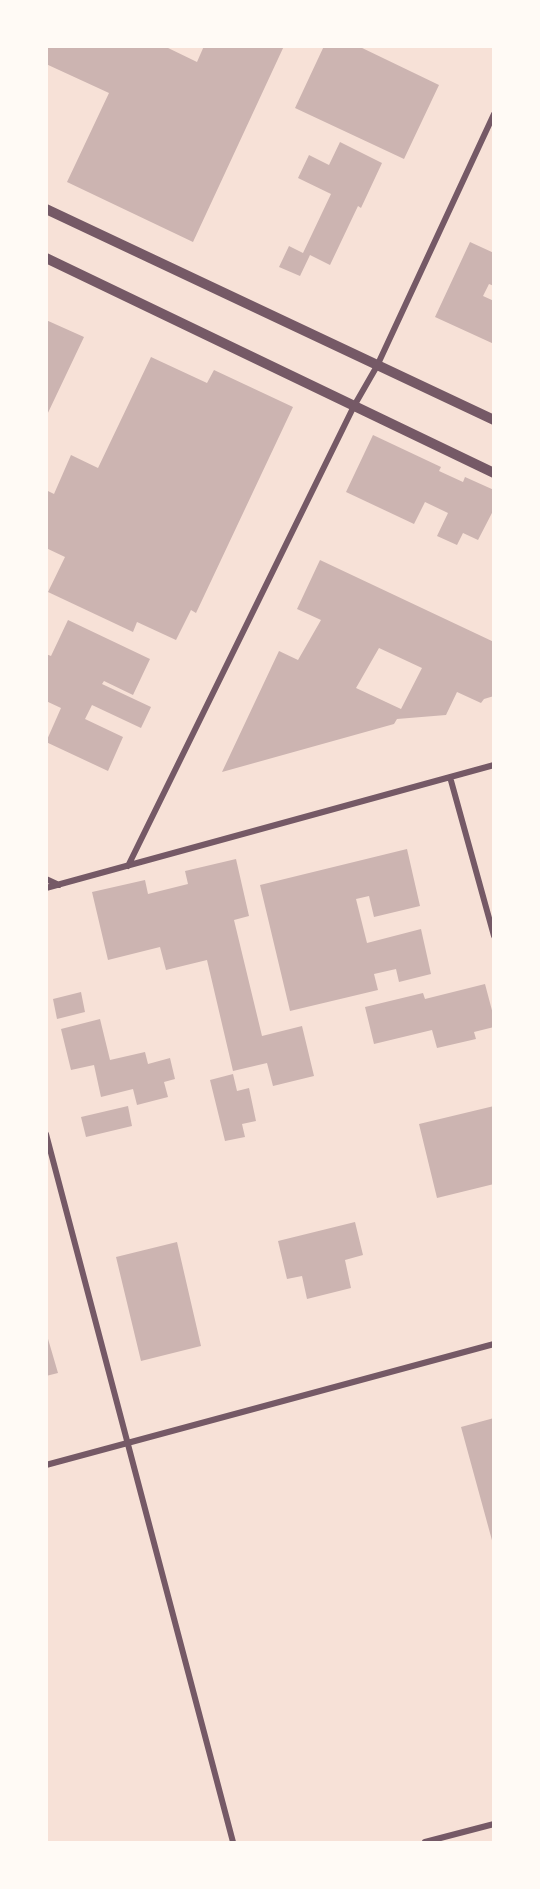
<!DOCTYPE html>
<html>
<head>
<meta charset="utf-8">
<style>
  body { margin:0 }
  #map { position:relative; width:540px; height:1889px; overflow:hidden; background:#f7e1d7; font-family:Inter,sans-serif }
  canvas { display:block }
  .frame { position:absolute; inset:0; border:48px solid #fffaf5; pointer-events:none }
</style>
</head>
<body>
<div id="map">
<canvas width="540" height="1889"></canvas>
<div class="frame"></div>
</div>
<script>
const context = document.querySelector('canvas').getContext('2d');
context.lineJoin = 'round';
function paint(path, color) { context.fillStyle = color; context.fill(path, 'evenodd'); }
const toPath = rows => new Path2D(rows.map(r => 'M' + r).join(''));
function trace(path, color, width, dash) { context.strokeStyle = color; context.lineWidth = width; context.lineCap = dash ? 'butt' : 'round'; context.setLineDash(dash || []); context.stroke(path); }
const building = toPath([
  [46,46,164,46,197,62,204,46,284,46,193,242,67,182,109,93,46,64],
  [324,46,358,46,439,85,404,159,295,108],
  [340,142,382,163,361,208,358,206,330,265,310,255,300,276,279,267,289,246,303,253,331,194,298,178,309,155,329,165],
  [470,242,494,253,494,286,489,284,483,296,494,301,494,344,435,317],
  [46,320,84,337,46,417],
  [151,357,207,383,214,370,293,407,196,613,191,610,176,640,137,622,133,632,48,592,65,557,46,548,46,490,54,494,71,455,98,468],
  [373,435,441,467,439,471,463,482,465,477,494,490,494,509,478,540,463,533,457,545,437,536,448,513,425,502,414,524,346,492],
  [320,560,494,642,494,696,484,699,481,703,457,692,446,715,397,719,394,724,222,772,279,651,298,660,321,620,297,609],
  [379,648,422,668,401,709,356,688],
  [68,620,150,659,133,695,104,681,102,684,151,707,141,728,92,705,85,719,123,737,108,771,46,742,61,708,46,701,46,654,51,656],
  [407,849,420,906,374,917,369,896,356,899,367,943,421,929,431,974,399,982,396,969,374,974,378,990,290,1011,260,885],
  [236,859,249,916,234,920,262,1036,302,1026,314,1076,273,1086,267,1063,233,1071,207,960,166,970,160,947,108,960,92,892,145,880,148,894,188,884,185,871],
  [485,984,494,1018,494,1027,474,1032,476,1039,437,1048,432,1030,374,1044,365,1007,423,993,425,999],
  [81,992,85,1012,57,1019,53,999],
  [100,1019,110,1060,145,1052,148,1064,170,1058,175,1079,164,1082,168,1097,137,1105,133,1089,101,1097,94,1065,71,1070,61,1029],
  [233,1074,237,1091,249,1088,256,1121,242,1124,245,1137,225,1141,210,1080],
  [128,1106,132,1126,86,1137,81,1117],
  [494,1106,494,1184,437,1198,419,1124],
  [355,1222,363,1255,345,1260,351,1288,307,1299,302,1276,287,1279,278,1241],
  [177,1242,201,1346,141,1361,116,1257],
  [46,1332,58,1373,46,1376],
  [494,1418,494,1544,493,1544,461,1427]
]);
const minor = toPath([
  [450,777,494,936],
  [128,866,354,406,377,366,494,114],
  [46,879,59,885],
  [46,888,494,765],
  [46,1134,233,1842],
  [46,1465,494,1344],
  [425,1842,494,1824]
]);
const tertiary = toPath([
  [46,209,494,420],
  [46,258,494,473]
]);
paint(building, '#ccb4b1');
trace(minor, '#755966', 6);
trace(tertiary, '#755966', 10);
</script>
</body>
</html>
